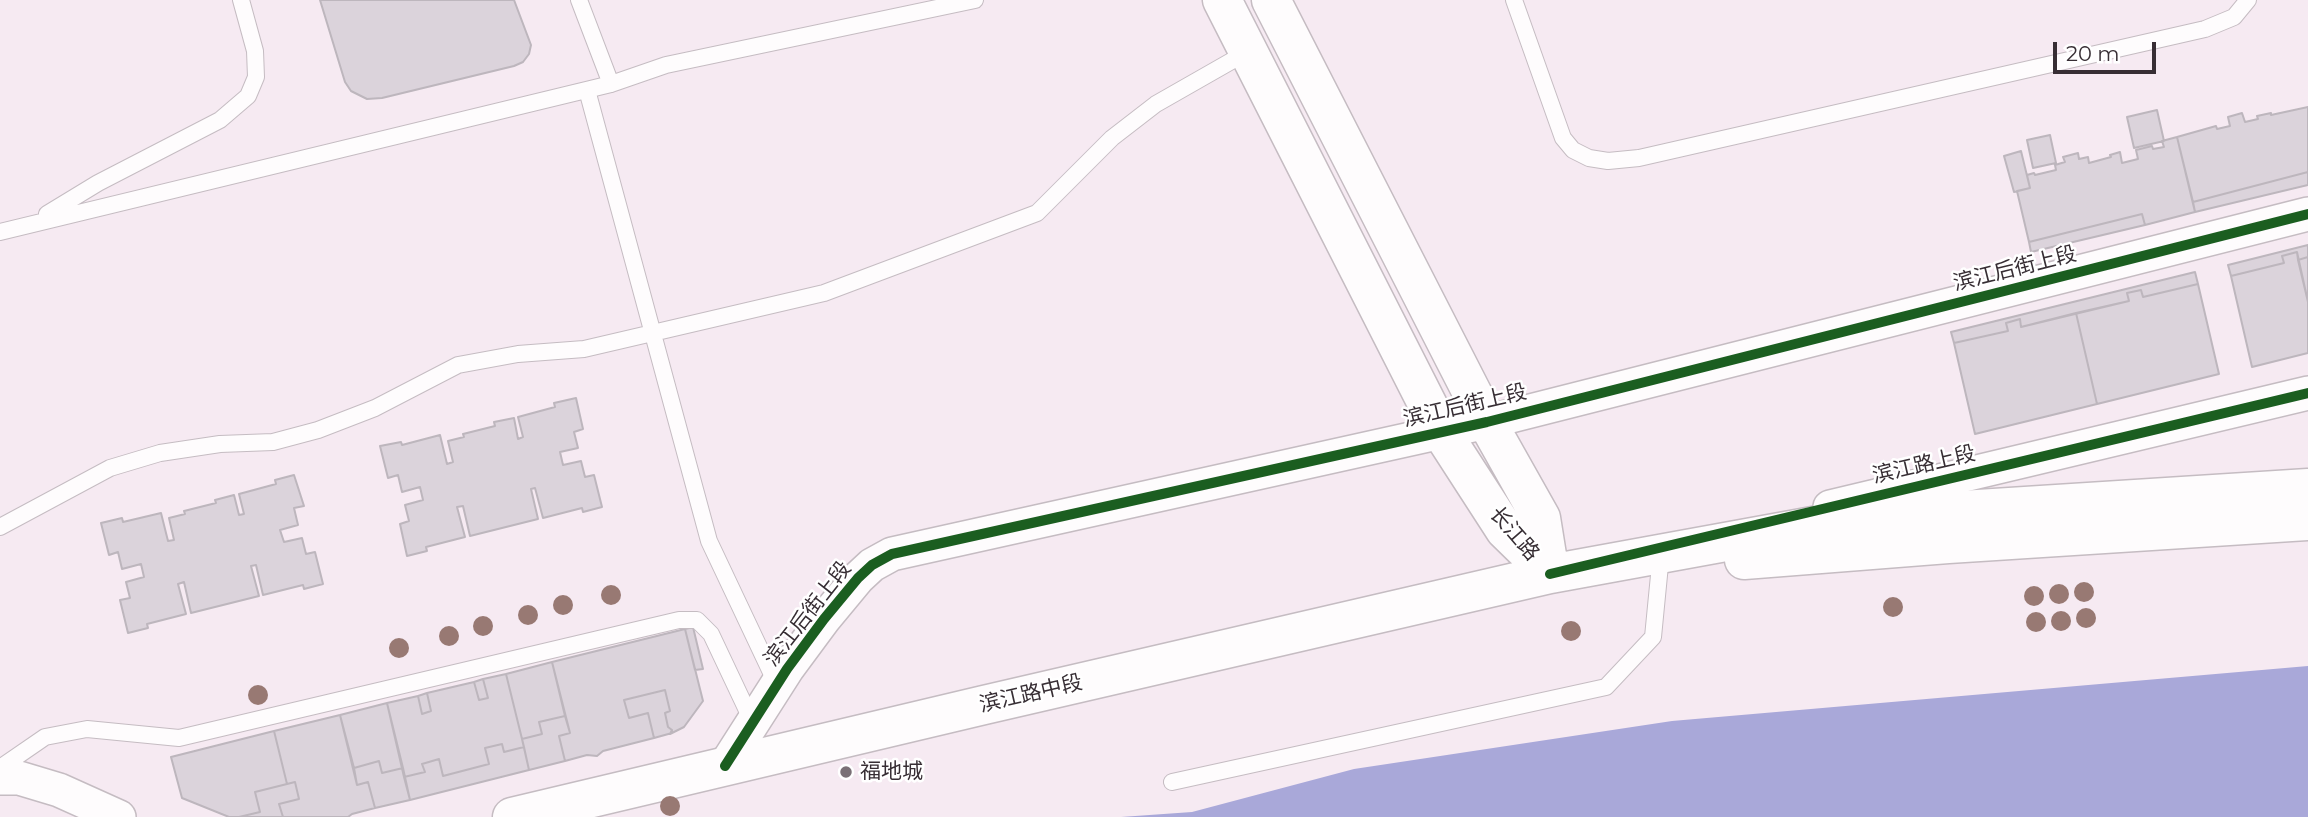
<!DOCTYPE html>
<html>
<head>
<meta charset="utf-8">
<style>
  body { margin:0 }
  #map { position:relative; width:2308px; height:817px; overflow:hidden; background:#f6eaf2; font-family:Montserrat,sans-serif }
  canvas { display:block }
  .scale { position:absolute; left:2053px; top:42px; width:103px; height:32px; box-sizing:border-box; border:4px solid #372e34; border-top:0; padding-left:9px; font-size:21px; line-height:24px; white-space:nowrap; color:#372e34; -webkit-text-stroke:5px #fff; paint-order:stroke }
</style>
</head>
<body>
<div id="map">
<canvas width="2308" height="817"></canvas>
<div class="scale">20 m</div>
</div>
<script>
const context = document.querySelector('canvas').getContext('2d');
context.lineJoin = 'round';
function paint(path, color) { context.fillStyle = color; context.fill(path, 'evenodd'); }
const toPath = rows => new Path2D(rows.map(r => 'M' + r).join(''));
function trace(path, color, width, dash) { context.strokeStyle = color; context.lineWidth = width; context.lineCap = dash ? 'butt' : 'round'; context.setLineDash(dash || []); context.stroke(path); }
function drawText(font, color, halo, rows, align = 'center') {
  context.font = font + ' Montserrat,"Noto Sans SC",sans-serif'; context.lineWidth = 5; context.setLineDash([]); context.textBaseline = 'middle'; context.strokeStyle = halo; context.fillStyle = color; for (const [text, x, y, turn = 0] of rows) {
    context.save(); context.translate(x, y); context.rotate((+turn || 0) * Math.PI / 180); context.textAlign = isNaN(turn) ? turn : align; if (halo) context.strokeText(text, 0, 0); context.fillText(text, 0, 0); context.restore();
  }
}
const water = toPath([
  [2308,666,2308,817,1121,817,1192,812,1354,769,1672,721]
]);
const building = toPath([
  [320,0,514,0,531,45,529,54,523,62,514,66,382,98,367,99,351,91,345,82,320,0],
  [2308,107,2308,172,2193,202,2177,137,2216,126,2217,129,2230,126,2228,117,2242,113,2245,122,2258,119,2257,116,2271,113,2271,115,2308,107],
  [2157,110,2164,141,2134,148,2127,117,2157,110],
  [2050,135,2056,163,2033,168,2027,140,2050,135],
  [2177,137,2195,212,2145,225,2142,214,2029,242,2017,191,2030,188,2027,175,2034,173,2035,175,2056,170,2055,165,2065,162,2063,157,2078,153,2079,159,2088,157,2089,163,2111,157,2110,155,2120,152,2122,163,2138,159,2136,150,2152,146,2153,149,2164,147,2162,141,2177,137],
  [2021,151,2030,188,2014,192,2004,156,2021,151],
  [2308,172,2308,185,2195,212,2193,202,2308,172],
  [2142,214,2145,225,2031,252,2029,242,2142,214],
  [2308,245,2308,257,2298,260,2297,252,2282,256,2284,263,2231,276,2228,265,2308,245],
  [2297,252,2308,302,2308,353,2252,367,2231,276,2284,263,2282,256,2297,252],
  [2308,257,2308,302,2298,260,2308,257],
  [2195,272,2198,284,2143,297,2141,290,2127,293,2129,301,2021,327,2020,319,2006,323,2008,331,1954,343,1951,332,2195,272],
  [2198,284,2219,374,2097,404,2076,313,2129,301,2127,293,2141,290,2143,297,2198,284],
  [2076,313,2097,404,1975,434,1954,343,2008,331,2006,323,2020,319,2021,327,2076,313],
  [576,398,583,429,574,432,578,448,560,452,563,465,581,461,585,477,594,475,602,507,583,512,582,508,543,518,535,488,531,489,538,519,470,536,463,506,457,507,465,537,426,547,427,551,407,556,400,524,409,521,405,505,423,500,420,487,402,492,398,475,388,478,380,446,401,442,402,445,440,435,447,464,453,462,448,441,464,437,463,434,495,426,494,422,514,418,518,439,523,437,518,417,555,407,554,403,576,398],
  [294,475,304,506,294,508,298,525,280,530,284,542,302,538,306,554,315,552,323,584,304,589,303,585,263,595,256,565,251,566,259,596,191,613,184,582,178,584,186,614,147,624,148,628,128,633,120,600,130,598,126,582,144,577,141,564,122,569,118,552,109,555,101,523,122,518,123,522,161,513,168,541,174,540,169,518,185,514,184,511,216,503,215,500,234,495,239,515,244,514,239,494,276,484,275,480,294,475],
  [693,627,703,669,695,670,685,629,693,627],
  [685,629,703,701,684,727,670,734,672,730,668,727,665,713,670,711,665,690,624,700,629,718,648,713,654,738,603,751,597,756,587,755,565,761,559,736,570,733,552,662,685,629],
  [552,662,565,716,539,722,542,734,522,739,506,674,552,662],
  [506,674,524,747,504,752,502,744,485,748,489,764,443,776,439,759,422,764,425,772,404,777,387,703,418,696,422,714,431,711,427,693,474,682,479,700,488,698,483,679,506,674],
  [483,679,488,698,479,700,474,682,483,679],
  [665,690,670,711,665,713,668,727,672,730,672,733,654,738,648,713,629,718,624,700,665,690],
  [427,693,431,711,422,714,418,696,427,693],
  [387,703,403,768,382,773,379,761,354,768,340,715,387,703],
  [340,715,357,785,368,782,375,808,352,814,348,817,283,817,279,804,299,799,295,782,287,784,274,731,340,715],
  [565,716,570,733,559,736,565,761,529,770,522,739,542,734,539,722,565,716],
  [274,731,287,784,255,792,260,812,239,817,229,817,182,798,171,757,274,731],
  [502,744,504,752,524,747,529,770,410,800,404,777,425,772,422,764,439,759,443,776,489,764,485,748,502,744],
  [379,761,382,773,403,768,410,800,375,808,368,782,357,785,354,768,379,761],
  [295,782,299,799,279,804,283,817,239,817,260,812,255,792,295,782]
]);
const service = toPath([
  [579,0,611,84],
  [1514,0,1563,138,1573,150,1589,158,1608,161,1639,158,2205,29,2234,17,2248,0],
  [587,90,709,541,777,685],
  [47,214,98,183,220,120,248,96,256,77,255,51,241,0],
  [0,232,611,84,666,65,975,0],
  [0,527,110,468,160,453,220,444,273,442,318,430,375,408,458,365,518,354,584,349,824,293,1037,213,1112,138,1156,104,1249,51],
  [0,768,45,737,87,729,179,738,679,620,697,620,711,634,753,723],
  [1172,782,1606,687,1653,637,1660,565]
]);
const minor = toPath([
  [1830,507,2308,393],
  [725,766,787,669,824,619,858,578,872,565,892,554,1487,422,2308,214],
  [0,778,19,778,59,790,119,817]
]);
const secondary = toPath([
  [1222,0,1441,431,1505,530,1550,574],
  [1271,0,1487,422,1541,518,1550,574],
  [1744,560,1948,544,2308,521],
  [512,817,984,705,1550,574,1868,516,2308,488]
]);
const cycleway = toPath([
  [1550,574,2308,393],
  [725,766,787,669,824,619,858,578,872,565,892,554,1487,422,2308,214]
]);
const trees = [
  [2084,592],
  [2059,594],
  [611,595],
  [2034,596],
  [563,605],
  [1893,607],
  [528,615],
  [2086,618],
  [2061,621],
  [2036,622],
  [483,626],
  [1571,631],
  [449,636],
  [399,648],
  [258,695],
  [670,806]
];
const markers = [
  [846,772,7,"#7a7076"]
];
const streetNames = [
  ["滨江后街上段",2015,269,-14],
  ["滨江后街上段",1465,406,-13],
  ["滨江路上段",1924,465,-13],
  ["长江路",1514,534,49],
  ["滨江后街上段",808,614,-52],
  ["滨江路中段",1031,694,-13]
];
const poiNames = [
  ["福地城",860,772]
];
paint(water, '#a9a8d9');
paint(building, '#dbd3db');
trace(building, '#bdb6bd', 2);
trace(service, '#c5bcc2', 18);
trace(minor, '#c5bcc2', 36);
trace(secondary, '#c5bcc2', 41);
trace(service, '#fefcfd', 16);
trace(minor, '#fefcfd', 33);
trace(secondary, '#fefcfd', 38);
trace(cycleway, '#1b5e20', 10);
context.fillStyle = '#987973';
for (const [x, y] of trees) { context.beginPath(); context.arc(x, y, 10, 0, 2 * Math.PI); context.fill(); }
for (const [x, y, r, color] of markers) { const dot = new Path2D(); dot.arc(x, y, r, 0, 2 * Math.PI); context.fillStyle = color; context.fill(dot); trace(dot, '#fff', 2.5); }
drawText('21px', '#372e34', '#fff', streetNames);
drawText('21px', '#372e34', '#fff', poiNames, 'left');
</script>
</body>
</html>
